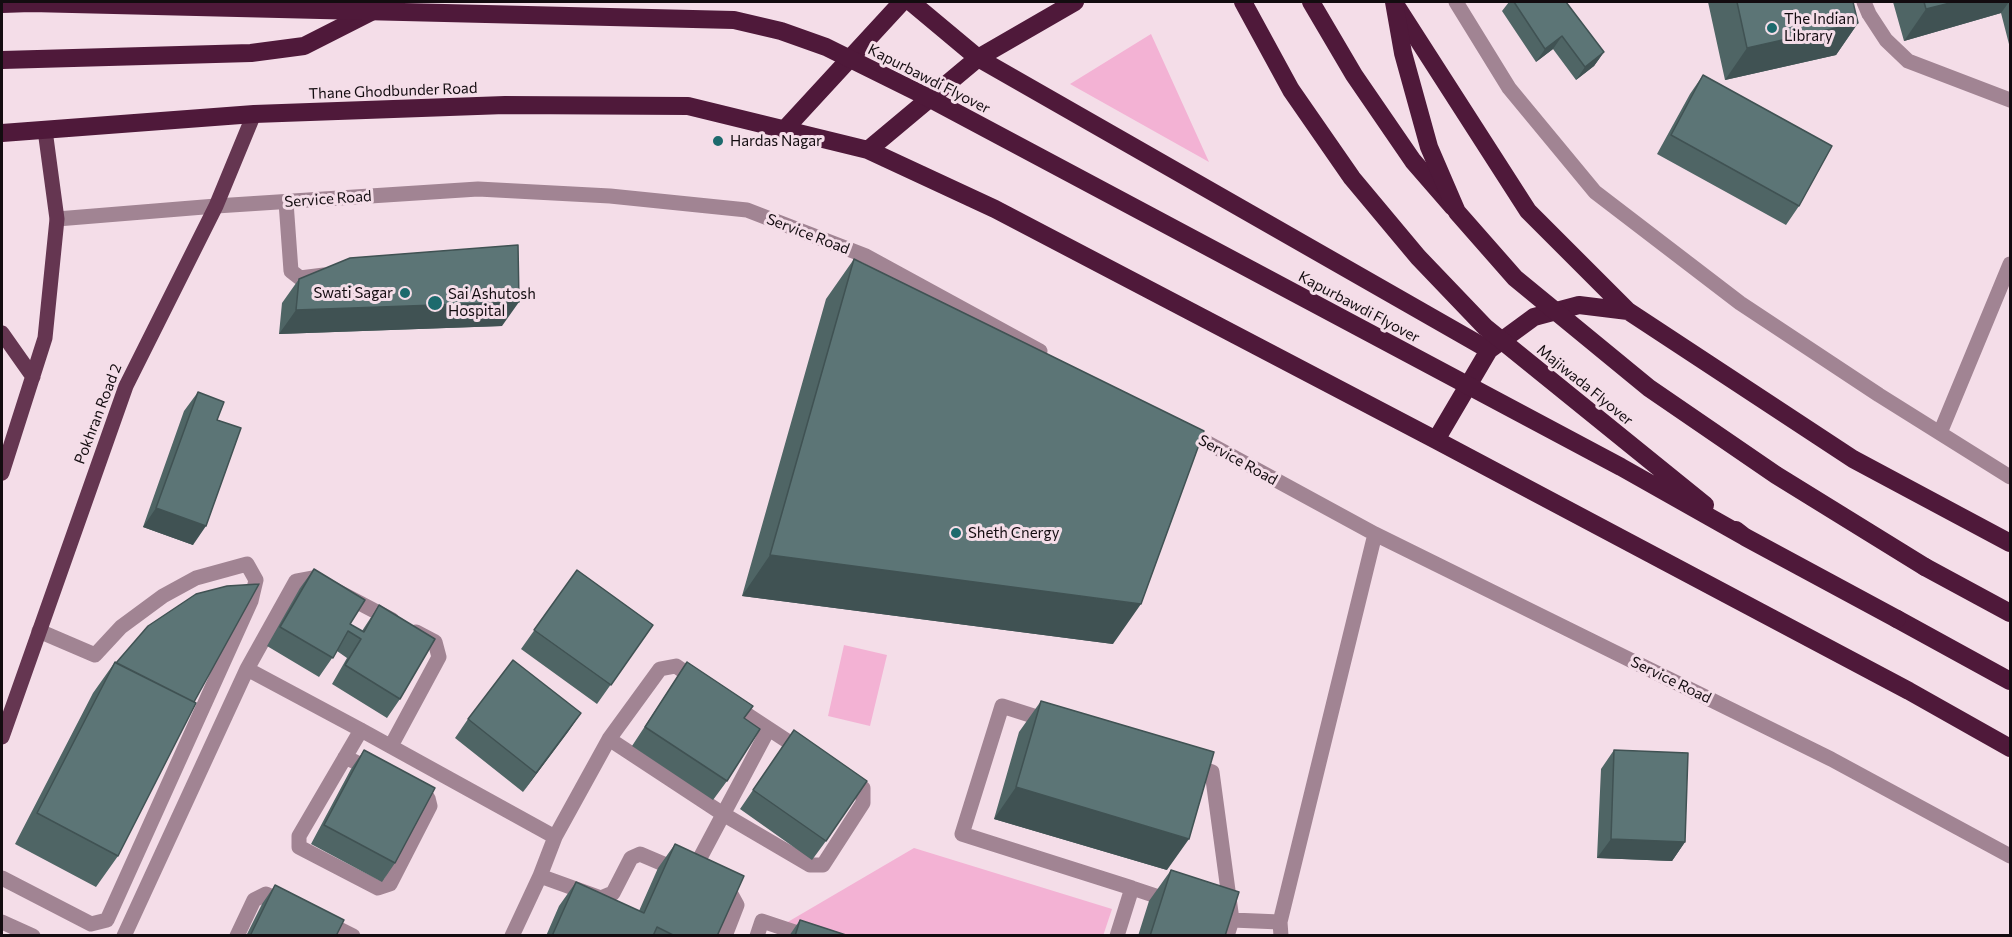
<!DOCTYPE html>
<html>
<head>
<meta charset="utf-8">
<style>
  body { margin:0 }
  #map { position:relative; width:2012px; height:937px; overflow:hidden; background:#f4dde8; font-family:Commissioner,sans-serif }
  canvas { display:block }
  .frame { position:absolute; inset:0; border:3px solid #130c10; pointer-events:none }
</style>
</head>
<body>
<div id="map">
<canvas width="2012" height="937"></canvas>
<div class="frame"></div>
</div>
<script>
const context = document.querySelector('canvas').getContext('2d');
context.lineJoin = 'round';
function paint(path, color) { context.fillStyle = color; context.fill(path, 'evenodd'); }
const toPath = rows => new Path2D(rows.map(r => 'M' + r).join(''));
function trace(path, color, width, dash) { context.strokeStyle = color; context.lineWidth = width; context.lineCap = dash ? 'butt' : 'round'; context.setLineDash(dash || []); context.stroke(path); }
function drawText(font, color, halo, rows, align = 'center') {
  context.font = font + ' Commissioner,sans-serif'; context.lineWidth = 6; context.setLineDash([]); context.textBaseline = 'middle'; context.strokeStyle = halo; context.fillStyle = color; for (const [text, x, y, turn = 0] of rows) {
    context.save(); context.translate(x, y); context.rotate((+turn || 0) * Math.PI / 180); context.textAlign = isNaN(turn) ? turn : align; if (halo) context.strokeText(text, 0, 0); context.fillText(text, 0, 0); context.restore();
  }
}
const green = toPath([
  [1151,34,1209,162,1070,84],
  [844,645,887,655,870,726,828,716],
  [914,848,1112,909,1103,936,828,936,786,923]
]);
const minor = toPath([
  [1456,2,1509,88,1595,192,1740,303,1879,395,2010,477],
  [1864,2,1869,14,1886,40,1908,61,2010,100],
  [286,202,291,271,300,278,324,275],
  [57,219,216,206,478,189,610,196,747,210,866,256,1040,351],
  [1184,430,1375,534,1831,759,2010,856],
  [1940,433,2010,264],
  [247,669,296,581,312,578,392,620],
  [731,704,804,752],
  [1049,721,1002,706,962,834,1132,888],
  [361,730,299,836,299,847,378,888,390,884,430,806,428,798,411,790],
  [609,739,723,814,810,865,823,865,863,803,863,788,847,778],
  [391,746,439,657,435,642,416,632],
  [345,757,374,771],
  [1190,765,1212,772,1232,920,1227,936],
  [555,837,609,739,660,669,676,666,699,682],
  [692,873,768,730],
  [540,876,601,898,613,893,631,858,640,854,680,871],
  [2,878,91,924,107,920,251,601,256,580,247,564,196,578,163,596,121,627,95,655,39,631],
  [719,888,731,894,737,905,725,936],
  [1222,917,1232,920,1280,922],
  [323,921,353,936],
  [2,922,33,936],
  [124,936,247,669,361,730,555,837,540,876,512,936],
  [237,936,254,900,266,894,285,903],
  [757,936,762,921,807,936],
  [1117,936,1132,888,1171,901],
  [1281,936,1280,922,1375,534]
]);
const major = toPath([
  [2,333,33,377],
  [2,473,45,338,57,219,45,130],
  [2,737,126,386,216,206,254,114]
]);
const highway = toPath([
  [911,2,978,58,1489,350],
  [1311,2,1354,75,1413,161,1453,207],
  [1395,4,1528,211,1628,311,1853,459,2010,543],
  [2,60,251,53,304,46,373,11],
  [784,130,902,2],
  [2,133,254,114,505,105,688,106,868,150,995,209,1436,440,1909,691,2010,748],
  [868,150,978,58,1075,2],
  [1436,440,1489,350,1534,317,1579,305,1628,311],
  [1925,567,2010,613],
  [1897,619,2010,681]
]);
const highwayBridge = toPath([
  [1243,2,1291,90,1352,178,1418,257,1485,327,1705,505],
  [1394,2,1403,53,1429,147,1457,212,1515,278,1649,388,1776,475,1925,567],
  [2,4,31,3,734,20,781,31,826,47,925,96,1621,467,1745,537],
  [1736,530,1745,537,1897,619]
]);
const wall = toPath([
  [1509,2,1566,2,1604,52,1594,66,1576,80,1553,49,1536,62,1502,11],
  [1708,2,1853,2,1858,23,1836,55,1725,80],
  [1893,2,2010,2,2010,48,2001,13,1904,41],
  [1703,75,1799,206,1786,225,1657,154,1690,94],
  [854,259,1113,644,742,596,826,299],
  [299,279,502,326,279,334,282,303],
  [198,392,217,420,193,545,143,527,184,411],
  [314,569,350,624,362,631,379,605,400,699,387,718,332,684,347,658,337,651,319,677,267,646,300,588],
  [577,570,653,625,597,704,521,649],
  [115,662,194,702,118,856,96,887,15,844,93,693],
  [687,662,744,718,727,781,713,800,632,746],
  [1041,701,1167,870,994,819,1019,732],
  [581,713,523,792,455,738,468,719],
  [794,730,826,841,812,860,740,809],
  [364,750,395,863,382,882,311,844,351,769],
  [1614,750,1685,842,1672,861,1597,858,1601,769],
  [675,844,717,936,546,936,559,906,576,882,639,911,658,868],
  [1171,870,1225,936,1138,936,1149,901],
  [275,885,336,936,246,936,262,904],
  [800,920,849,936,789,936]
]);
const shadedWall = toPath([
  [1954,2,2009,2,2001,13,1904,41,1926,9],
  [1858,23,1836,55,1725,80,1747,48],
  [1562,36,1553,49,1536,62,1545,49],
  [1604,52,1594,66,1576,80,1585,67],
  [519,302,502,326,279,334,296,310],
  [156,508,206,526,193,545,143,527],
  [770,555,1141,604,1113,644,742,596],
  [581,713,568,732,523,792,536,773],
  [1016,787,1189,839,1167,870,994,819],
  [1611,839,1685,842,1672,861,1597,858]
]);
const building = toPath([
  [1514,2,1566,2,1604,52,1585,67,1562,36,1545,49,1514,2],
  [1737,2,1853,2,1858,23,1747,48,1737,2],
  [1924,2,1954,2,1926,9,1924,2],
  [1703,75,1832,146,1799,206,1671,135,1703,75],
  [518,245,519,302,296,310,299,279,350,258,518,245],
  [854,259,1204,431,1141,604,770,555,854,259],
  [198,392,224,402,217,420,241,428,206,526,156,508,198,392],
  [314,569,365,600,350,624,364,632,379,605,435,639,400,699,345,665,361,639,348,631,333,658,280,627,314,569],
  [577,570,653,625,611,685,534,630,577,570],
  [259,584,194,702,116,663,148,626,196,594,227,586,259,584],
  [513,660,581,713,536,773,468,719,513,660],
  [115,662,196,703,118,856,37,813,115,662],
  [687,662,753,706,744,718,760,729,727,781,645,727,687,662],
  [1041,701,1214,752,1189,839,1016,787,1041,701],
  [794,730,867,781,826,841,753,790,794,730],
  [364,750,435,788,395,863,324,825,364,750],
  [1614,750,1688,753,1685,842,1611,839,1614,750],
  [675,844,744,876,717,936,675,936,657,927,653,936,552,936,576,882,644,913,675,844],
  [1171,870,1239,892,1225,936,1150,936,1171,870],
  [275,885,344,920,336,936,250,936,275,885],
  [800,920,849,936,795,936,800,920]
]);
const markers = [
  [1772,28,6,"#1d6a6d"],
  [718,141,6,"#1d6a6d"],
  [405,293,6,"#1d6a6d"],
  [435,303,8,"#1d6a6d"],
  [956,533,6,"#1d6a6d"]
];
const poiNames = [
  ["The Indian",1784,19],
  ["Library",1784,36],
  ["Hardas Nagar",730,141],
  ["Swati Sagar",393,293,"right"],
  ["Sai Ashutosh",448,294],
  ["Hospital",448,311],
  ["Sheth Cnergy",968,533]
];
const streetNames = [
  ["Kapurbawdi Flyover",929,79,27],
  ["Thane Ghodbunder Road",393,91,-2],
  ["Service Road",328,199,-4],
  ["Service Road",808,234,21],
  ["Kapurbawdi Flyover",1359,307,28],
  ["Majiwada Flyover",1585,385,39],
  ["Pokhran Road 2",98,414,-69],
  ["Service Road",1238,460,29],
  ["Service Road",1671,680,26]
];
paint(green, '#f3b2d4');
trace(minor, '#a18493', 15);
trace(major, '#653651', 15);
trace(highway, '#4f193a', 18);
trace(highwayBridge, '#4f193a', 18);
paint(wall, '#4f6565');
paint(shadedWall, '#405253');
paint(building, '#5c7576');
trace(building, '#405253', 1.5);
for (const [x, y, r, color] of markers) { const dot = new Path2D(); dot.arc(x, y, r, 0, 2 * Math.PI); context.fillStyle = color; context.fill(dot); trace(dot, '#f4dde8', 2); }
drawText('15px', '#130c10', '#f4dde8', poiNames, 'left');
drawText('15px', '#130c10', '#f4dde8', streetNames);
</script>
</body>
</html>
